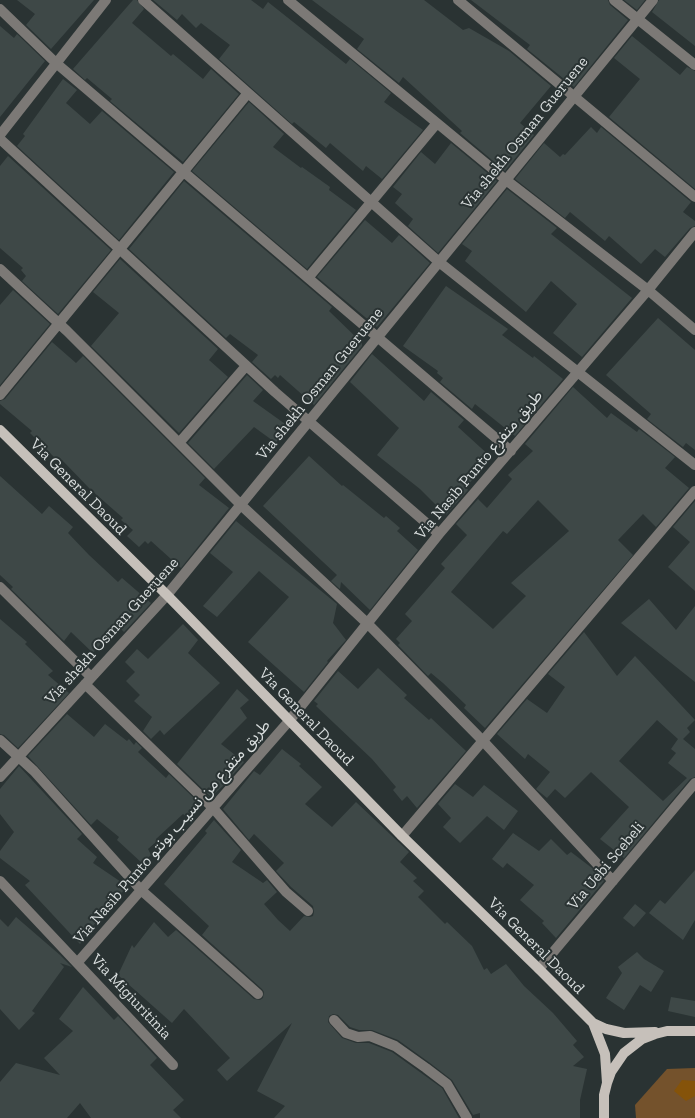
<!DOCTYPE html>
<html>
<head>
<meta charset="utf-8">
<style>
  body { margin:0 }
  canvas { display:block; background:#2a3333 }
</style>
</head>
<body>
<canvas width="695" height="1118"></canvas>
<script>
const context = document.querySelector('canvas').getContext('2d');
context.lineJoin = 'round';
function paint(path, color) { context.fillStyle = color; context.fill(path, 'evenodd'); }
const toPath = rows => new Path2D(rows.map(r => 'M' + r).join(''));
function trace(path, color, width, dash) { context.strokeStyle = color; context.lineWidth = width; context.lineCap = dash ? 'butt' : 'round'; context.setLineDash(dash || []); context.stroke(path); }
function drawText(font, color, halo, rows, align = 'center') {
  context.font = font + ' "Zilla Slab","Noto Sans Arabic",serif'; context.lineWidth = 4; context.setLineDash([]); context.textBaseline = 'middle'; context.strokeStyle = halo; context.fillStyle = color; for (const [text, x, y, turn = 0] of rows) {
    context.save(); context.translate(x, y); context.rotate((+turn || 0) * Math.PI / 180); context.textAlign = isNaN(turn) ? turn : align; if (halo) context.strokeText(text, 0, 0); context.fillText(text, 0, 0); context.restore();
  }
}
const green = toPath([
  [695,1068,695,1118,636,1118,635,1105,667,1069]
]);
const forest = toPath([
  [682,1080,695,1081,695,1096,686,1101,674,1091]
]);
const building = toPath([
  [17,0,94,0,51,49,26,25,35,14],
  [133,0,137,0,144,9,132,23,171,56,173,54,203,79,211,69,239,94,183,162,110,101,112,99,87,78,85,80,73,69],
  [153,0,251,0,263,9,268,2,346,64,350,59,391,93,384,102,423,130,382,179,366,166,363,171,330,143,326,148,294,122,292,124,219,59,230,45,201,23,196,28,182,14,177,20],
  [312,0,424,0,463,30,469,28,509,51,551,86,520,123,534,135,505,171,460,133,462,131,403,77,399,83,357,49,364,39],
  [471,0,608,0,610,5,628,20,574,87,527,49,530,45],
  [624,0,645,0,637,10],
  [659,0,695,0,695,46,652,12],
  [0,26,14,38,17,34,45,61,0,117],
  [632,36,680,75,687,67,695,71,695,189,609,117,640,79,614,58],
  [63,79,77,90,66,103,90,124,102,111,174,172,119,240,17,146,25,136,23,134],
  [249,102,284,134,273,147,301,168,302,167,330,187,329,190,356,210,307,269,192,171],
  [591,127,597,133,601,127,691,202,683,212,695,221,695,226,690,228,665,257,655,249,641,264,609,236,605,241,570,212,565,218,515,179,544,143,560,157,563,154,565,155],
  [451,143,497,181,438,253,408,226,413,219,395,203,402,194,393,187,421,152,435,164],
  [8,156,111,250,58,314,22,281,26,276,21,270,23,268,0,248,0,166],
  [184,181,332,307,329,311,362,343,362,346,314,405,280,375,278,378,275,375,271,379,252,362,258,355,230,334,226,338,129,249],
  [507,189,557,228,551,234,632,298,582,357,553,333,577,304,551,281,526,312,465,261,472,251,462,244],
  [365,220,392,243,399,235,430,263,377,327,317,277],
  [120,259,218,349,209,360,228,377,179,433,91,346,119,313,93,292],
  [446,286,508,329,502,335,533,358,534,356,563,379,515,436,475,404,472,409,440,382,443,378,437,373,438,371,403,346],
  [13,290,50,324,0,385,0,305],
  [658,318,695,350,695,450,686,443,683,447,647,419,651,414,606,375],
  [52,342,76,363,83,356,205,478,199,485,229,508,181,568,151,541,148,544,145,541,139,547,127,536,133,530,121,520,123,518,90,489,62,460,60,463,30,433,32,431,0,404,0,401,5,399],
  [372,354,424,401,431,392,464,420,458,427,492,458,466,487,468,490,446,515,420,489,377,455,399,428,350,382],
  [247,375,263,390,253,401,288,426,276,443,254,427,214,469,188,443],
  [573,387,607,418,611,413,637,432,639,429,675,457,665,468,689,488,656,527,643,514,618,540,633,555,485,728,464,708,466,705,443,683,431,673,428,676,398,645,400,643,396,639,412,621,405,614,445,568,441,564,467,535,456,524,478,499,487,508,512,479,508,475,533,451,525,444],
  [538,500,569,531,511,583,526,596,493,629,451,592,503,531,507,534],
  [309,456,342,486,343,485,384,518,386,516,400,528,397,531,418,550,370,610,341,582,340,589,331,581,337,575,263,506],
  [0,476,42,514,49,506,73,527,68,533,89,555,118,582,122,578,151,603,124,632,117,625,93,653,71,632,64,641,11,589,13,587,0,575],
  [695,501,695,591,668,567,690,542,673,527],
  [236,521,337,604,333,623,346,640,327,661,328,662,304,692,248,642,289,597,259,571,217,617,203,606,233,572,210,553],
  [649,599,676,630,695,606,695,682,621,623],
  [0,619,27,642,25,644,53,671,48,675,69,693,18,748,4,735,0,734],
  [183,624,198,640,188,653,220,683,164,735,160,730,151,739,143,731,152,717,134,701,140,695,126,681,135,672,125,662,137,649,148,659],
  [584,632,617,676,635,656,695,720,687,728,690,732,683,739,695,749,695,777,690,779,624,858,600,839,629,807,591,772,565,798,555,789,547,798,536,789,550,772,528,754,525,759,497,734,527,699,547,713,565,687,548,674],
  [657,720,678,739,671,749,676,753,668,763,687,778,663,801,619,761],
  [378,668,407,695,404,698,429,720,431,718,466,751,417,808,407,796,402,801,393,790,396,787,372,759,316,706,318,704,314,701,338,671,358,689],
  [237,689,249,700,240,708,247,718,221,744,244,762,223,786,211,797,177,764],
  [67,714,94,737,105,724,127,741,129,739,134,745,136,742,142,748,138,752,166,778,169,774,202,806,189,819,183,814,156,839,157,841,148,849,151,855,142,863,117,840,119,837,97,819,91,825,28,756],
  [282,749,301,764,299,766,322,787,305,804,332,827,356,802,409,852,400,862,417,878,413,881,424,891,418,897,445,924,447,922,472,946,484,970,487,968,491,974,506,964,524,986,553,1013,577,1041,573,1045,584,1057,573,1066,587,1069,580,1100,580,1118,480,1118,480,1113,473,1115,452,1080,430,1063,398,1040,372,1030,359,1030,350,1027,338,1015,333,1014,329,1016,328,1022,342,1038,356,1043,369,1043,392,1052,442,1088,459,1118,274,1118,285,1106,257,1091,292,1023,227,1081,217,1070,230,1058,184,1009,172,1023,118,975,132,945,134,948,154,922,168,937,176,930,254,999,260,1000,263,998,264,992,262,989,202,935,209,926,164,884,207,833,205,831,214,820,241,850,232,862,263,883,267,880,277,892,264,904,278,920,290,931,304,916,310,917,313,916,314,912,313,906,291,887,276,871,284,863,254,834,249,840,223,809,254,771,260,775],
  [19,766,82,834,77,839,97,857,93,863,127,886,104,916,102,914,80,944,25,885,30,881,0,858,0,851,14,832,0,814,0,789],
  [455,784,473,797,484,785,518,811,504,830,487,816,460,843,443,827,451,818,438,804],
  [513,833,539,851,551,839,567,855,571,852,592,868,604,881,556,938,542,923,544,921,520,900,534,885,507,863,503,868,492,859],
  [695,870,695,920,683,940,649,913,660,900,665,904],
  [635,904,646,913,634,927,623,918],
  [16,917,60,955,72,967,60,963,64,967,32,1011,35,1013,19,1030,0,1009,0,919,8,927],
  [637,952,644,959,664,971,651,992,640,985,624,1010,606,998,622,973,618,967],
  [83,987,114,1020,118,1016,157,1058,150,1065,184,1100,173,1110,181,1118,91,1118,80,1103,67,1118,0,1118,0,1082,16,1063,60,1075,44,1058,73,1031,59,1019],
  [671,997,695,1001,695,1017,668,1011]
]);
const minor = toPath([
  [143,0,439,262,695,465],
  [288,0,506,180,648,290,695,330],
  [458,0,695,197],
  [614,0,695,65],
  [0,9,56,63,511,451],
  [0,135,106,0],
  [0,139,275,392,439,534],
  [0,269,67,331,241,505,368,624,483,741,613,881],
  [308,278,437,123],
  [0,395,248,93],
  [179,443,246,366],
  [0,587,91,677],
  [85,684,213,808,286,892,308,911],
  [0,740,34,771,141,890,258,994],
  [0,777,167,595,653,0],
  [402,836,695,491],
  [0,881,173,1065],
  [78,962,289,721,439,534,648,290,695,232],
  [539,969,695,783],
  [334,1020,346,1033,358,1037,370,1036,395,1046,426,1068,447,1084,467,1118]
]);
const major = toPath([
  [0,430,167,595,402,836,539,969,593,1023,605,1054,607,1083],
  [593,1023,606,1029,624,1033,655,1032],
  [604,1118,604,1095,607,1083,611,1072,624,1053,642,1039,655,1034,667,1031,695,1031]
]);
const streetNames = [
  ["Via shekh Osman Gueruene",525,133,-51],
  ["Via shekh Osman Gueruene",320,384,-51],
  ["Via Nasib Punto طريق متفرع",479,465,-50],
  ["Via General Daoud",78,487,45],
  ["Via shekh Osman Gueruene",112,631,-48],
  ["Via General Daoud",306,717,46],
  ["Via Nasib Punto طريق متفرع من نسيب بونتو",172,832,-49],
  ["Via Uebi Scebeli",606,866,-50],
  ["Via General Daoud",536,946,45],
  ["Via Migiuritinia",131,997,47]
];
paint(green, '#74522c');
paint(forest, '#85530a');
paint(building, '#3e4847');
trace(minor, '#7c7976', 10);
trace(major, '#c6c0ba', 10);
drawText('16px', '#d9dede', '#2a3333', streetNames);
</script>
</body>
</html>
